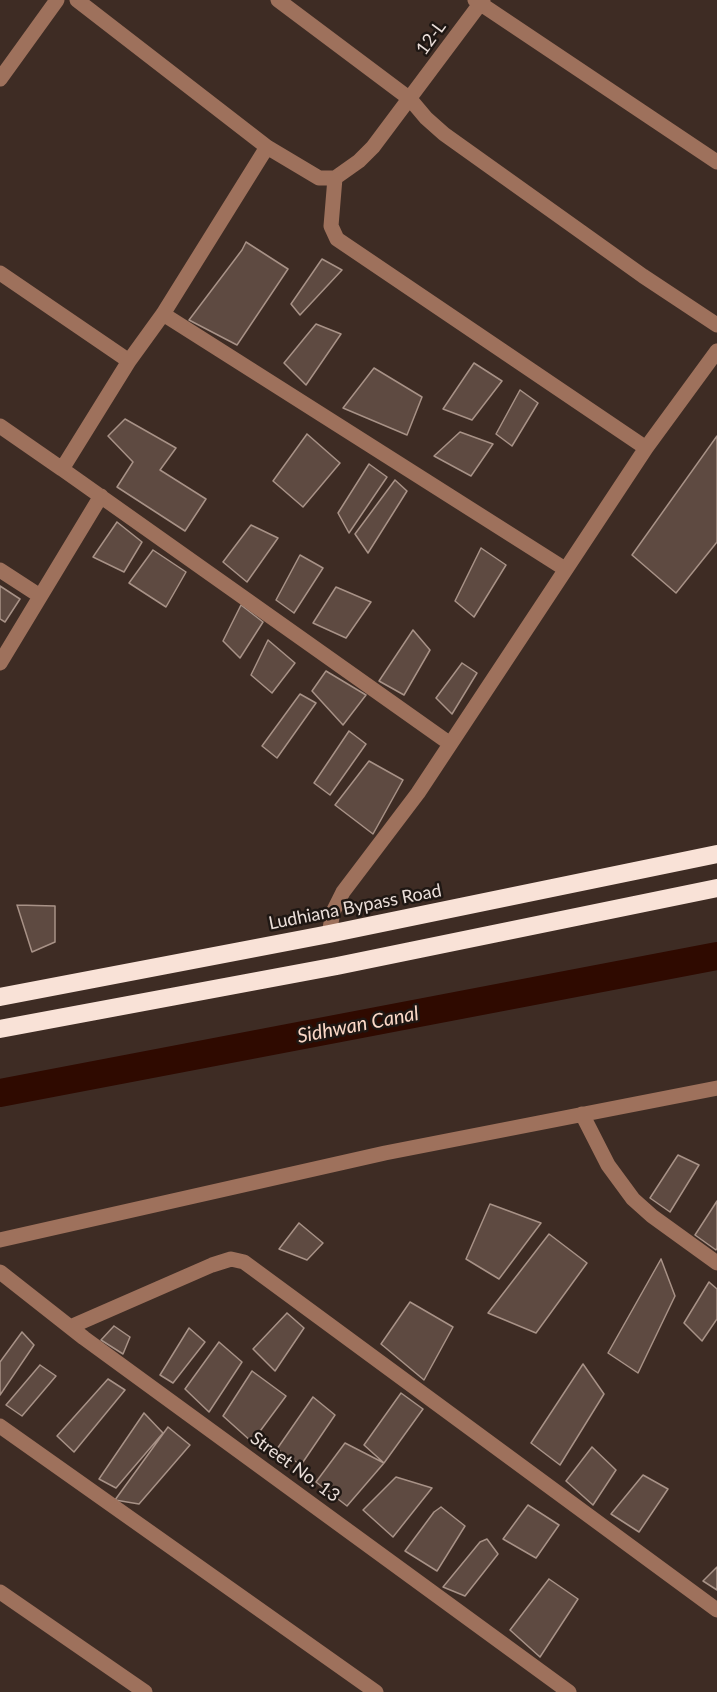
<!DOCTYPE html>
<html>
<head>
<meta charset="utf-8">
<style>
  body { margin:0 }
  canvas { display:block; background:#3e2c24 }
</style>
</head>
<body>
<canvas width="717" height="1692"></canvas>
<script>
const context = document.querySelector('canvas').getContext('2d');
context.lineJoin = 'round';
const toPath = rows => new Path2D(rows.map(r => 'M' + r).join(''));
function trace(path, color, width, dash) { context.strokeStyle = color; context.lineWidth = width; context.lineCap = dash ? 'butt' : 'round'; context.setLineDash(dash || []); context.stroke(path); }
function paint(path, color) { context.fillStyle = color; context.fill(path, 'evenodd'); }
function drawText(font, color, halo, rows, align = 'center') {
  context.font = font + ' Lato,sans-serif'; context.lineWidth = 5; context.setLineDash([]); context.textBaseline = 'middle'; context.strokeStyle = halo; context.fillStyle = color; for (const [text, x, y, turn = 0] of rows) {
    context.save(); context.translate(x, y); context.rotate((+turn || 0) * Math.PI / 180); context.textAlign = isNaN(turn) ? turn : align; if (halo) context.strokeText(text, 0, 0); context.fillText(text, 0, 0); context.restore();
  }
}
const canal = toPath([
  [0,1093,717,956]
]);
const building = toPath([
  [246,242,288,269,237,345,189,320,242,250,246,242],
  [322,259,342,270,300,315,291,304,322,259],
  [316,324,341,334,306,385,284,363,316,324],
  [474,363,502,381,472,420,443,409,474,363],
  [374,368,422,397,407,435,343,408,374,368],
  [520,390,538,403,512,446,496,434,520,390],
  [125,419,176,448,160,470,206,499,185,531,117,487,133,462,108,436,125,419],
  [460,432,493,444,471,476,434,456,460,432],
  [307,434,340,463,303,507,273,481,307,434],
  [717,436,717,542,676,593,632,555,717,436],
  [369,464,387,477,349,533,338,513,369,464],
  [395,480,407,491,368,553,355,534,395,480],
  [117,522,142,542,124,572,93,557,117,522],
  [251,525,278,538,247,582,223,562,251,525],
  [481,548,506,565,474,617,455,601,481,548],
  [153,550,186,572,166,607,129,583,153,550],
  [300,555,323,568,294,613,276,600,300,555],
  [0,586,20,599,5,622,0,619,0,586],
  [336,587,371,602,346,638,313,623,336,587],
  [241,605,263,622,240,658,223,641,241,605],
  [413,630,430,650,404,695,379,681,413,630],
  [268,640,295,663,272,693,251,675,268,640],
  [462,663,477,673,452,714,436,698,462,663],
  [326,671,366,695,343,725,312,691,326,671],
  [300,694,316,703,277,758,262,746,300,694],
  [349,731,366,744,330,795,314,783,349,731],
  [369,761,403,780,373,834,335,805,369,761],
  [17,905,55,906,55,942,32,952,17,905],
  [678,1155,699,1165,670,1212,650,1198,678,1155],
  [717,1201,717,1248,716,1250,695,1235,717,1201],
  [490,1204,541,1223,499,1279,466,1259,490,1204],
  [299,1223,323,1243,307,1260,279,1249,299,1223],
  [549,1234,587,1263,536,1333,488,1313,549,1234],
  [661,1259,675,1296,638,1373,608,1353,661,1259],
  [709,1282,717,1289,717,1319,702,1341,684,1323,709,1282],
  [410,1302,453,1327,424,1380,381,1344,410,1302],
  [287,1313,304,1328,275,1371,253,1349,287,1313],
  [114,1326,130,1337,123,1354,101,1340,114,1326],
  [189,1328,205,1342,173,1383,160,1375,189,1328],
  [22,1332,34,1345,0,1395,0,1362,22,1332],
  [219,1342,242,1362,209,1412,185,1389,219,1342],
  [583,1364,604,1394,560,1465,531,1443,583,1364],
  [40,1365,56,1376,22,1416,6,1405,40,1365],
  [252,1371,286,1396,252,1442,223,1416,252,1371],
  [108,1379,125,1390,74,1452,57,1436,108,1379],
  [401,1393,423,1409,384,1463,364,1445,401,1393],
  [313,1397,335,1415,301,1465,277,1449,313,1397],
  [144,1413,163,1433,116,1488,99,1479,144,1413],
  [168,1427,190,1445,139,1504,115,1500,168,1427],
  [345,1443,384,1463,347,1506,316,1482,345,1443],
  [592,1447,616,1470,593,1505,566,1481,592,1447],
  [643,1475,668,1489,639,1532,611,1514,643,1475],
  [396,1477,432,1488,393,1537,363,1510,396,1477],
  [528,1505,559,1525,536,1558,503,1539,528,1505],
  [441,1507,465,1526,437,1571,405,1551,434,1512,441,1507],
  [487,1539,498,1554,465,1596,443,1587,480,1542,487,1539],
  [717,1567,717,1590,703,1581,717,1567],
  [549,1579,578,1599,540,1657,510,1630,549,1579]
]);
const minor = toPath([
  [278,0,410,99,426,118,444,134,643,276,717,325],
  [475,0,717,162],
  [0,79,57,0],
  [267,147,319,178,335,178,359,161,373,147,483,0],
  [335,178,331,226,337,239,646,448],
  [0,273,129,361],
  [163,314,565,569],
  [0,426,62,469,129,361,163,314,267,147,77,0],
  [62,469,449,743],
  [0,570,40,596],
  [0,663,101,496],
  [329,934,333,912,343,892,418,793,646,448,717,351],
  [582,1114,608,1165,633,1199,652,1216,717,1263],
  [0,1240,385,1153,717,1088],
  [0,1272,84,1338,569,1692],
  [70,1327,212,1265,231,1259,244,1262,717,1610],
  [0,1426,376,1692],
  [0,1592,145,1692]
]);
const highway = toPath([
  [0,997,329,934,717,854],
  [0,1029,337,966,717,888]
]);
const streetNames = [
  ["12-L",431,38,-54],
  ["Ludhiana Bypass Road",355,907,-11],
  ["Street No. 13",295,1467,36]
];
const waterNames = [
  ["Sidhwan Canal",358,1025,-11]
];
trace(canal, '#2f0a00', 28);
paint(building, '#5e4a41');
trace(building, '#a89287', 1.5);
trace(minor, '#9e715c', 15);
trace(highway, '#f9e2d7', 18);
drawText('18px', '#ebdfda', '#1f1713', streetNames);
drawText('italic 20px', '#fbd8c7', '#1f1713', waterNames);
</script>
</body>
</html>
